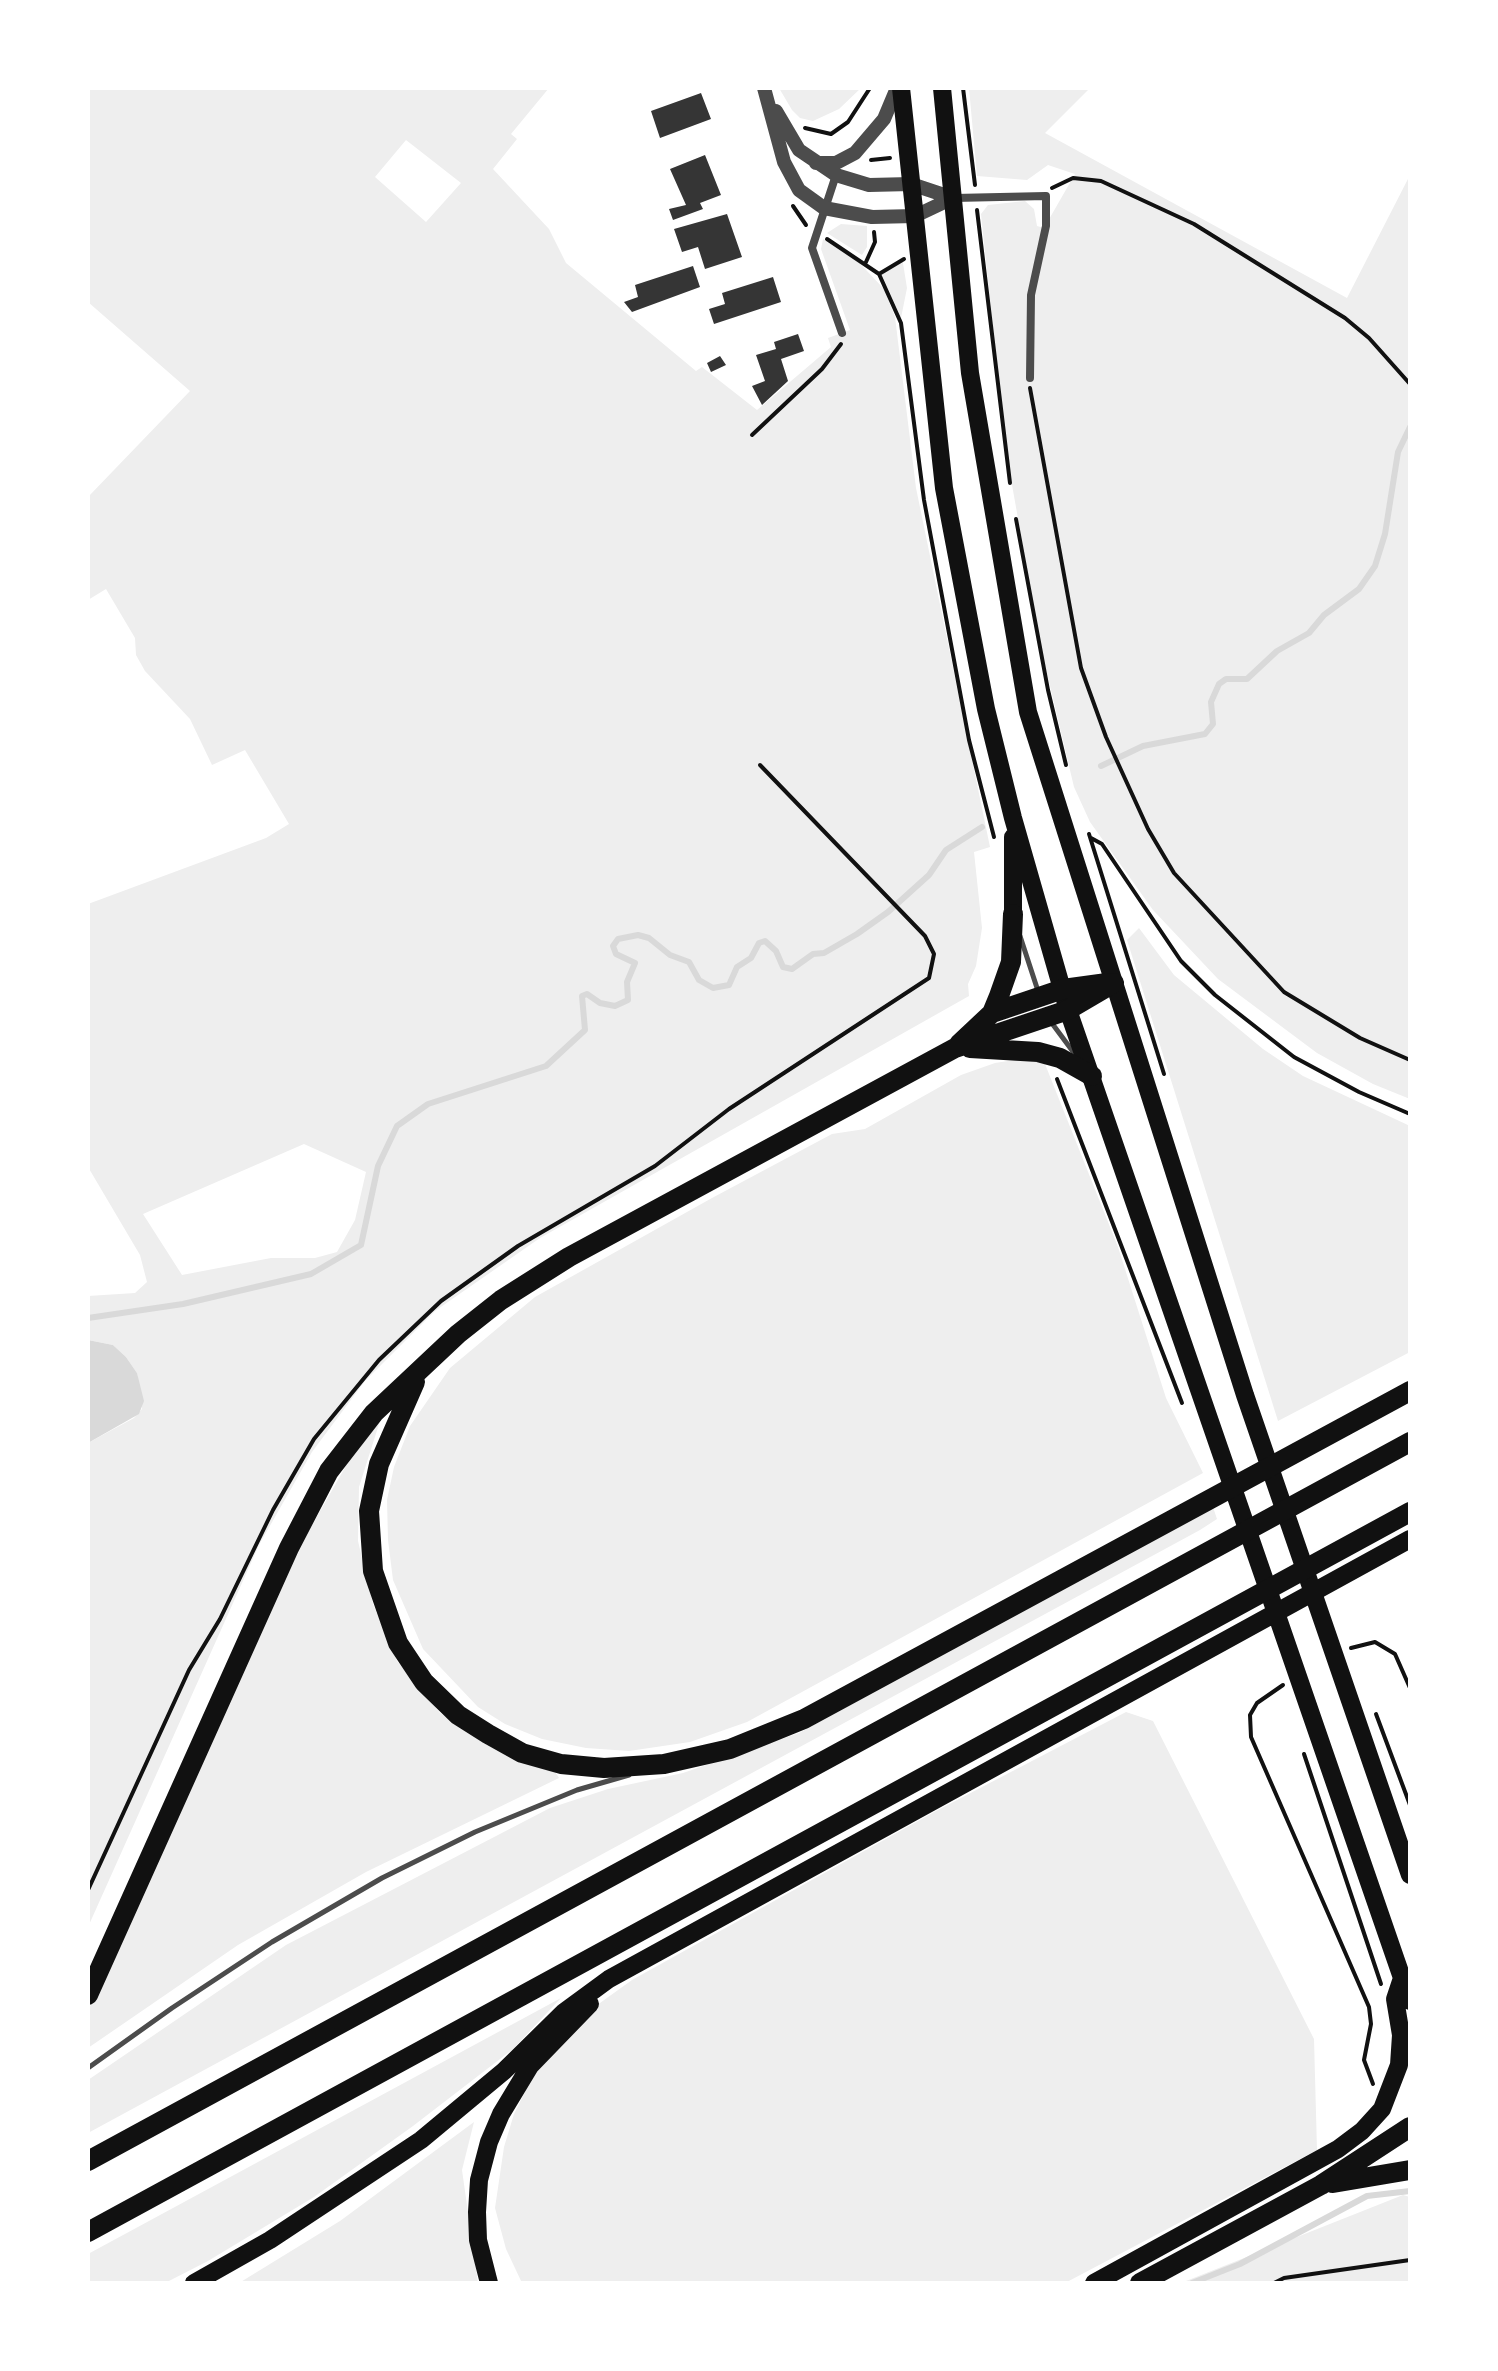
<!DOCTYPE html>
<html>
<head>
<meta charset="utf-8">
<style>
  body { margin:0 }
  #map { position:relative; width:1498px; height:2371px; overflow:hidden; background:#fff; font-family:"Times New Roman",serif }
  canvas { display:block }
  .frame { position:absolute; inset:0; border:90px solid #fff; pointer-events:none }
</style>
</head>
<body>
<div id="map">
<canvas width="1498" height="2371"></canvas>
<div class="frame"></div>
</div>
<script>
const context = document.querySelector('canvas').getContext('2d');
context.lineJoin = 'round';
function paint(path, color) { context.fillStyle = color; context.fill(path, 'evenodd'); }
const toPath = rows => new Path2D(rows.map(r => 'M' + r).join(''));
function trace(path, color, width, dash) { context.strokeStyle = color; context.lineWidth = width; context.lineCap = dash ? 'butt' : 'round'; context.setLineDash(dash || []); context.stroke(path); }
const green = toPath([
  [88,88,549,88,511,134,517,139,493,169,549,229,566,263,696,371,702,367,757,410,831,347,828,338,850,330,821,249,823,239,851,254,884,289,895,317,916,488,990,847,974,852,982,928,976,966,968,984,969,996,540,1238,435,1311,365,1381,312,1452,259,1545,88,1927,88,1443,134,1418,142,1409,137,1373,126,1357,113,1345,88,1340,88,1296,135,1293,147,1282,140,1255,88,1167,88,904,266,838,289,824,245,750,212,765,190,719,145,671,136,655,135,638,106,589,88,600,88,497,190,391,88,302],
  [406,140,461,183,426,222,375,177],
  [304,1144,366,1172,355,1220,337,1252,315,1258,271,1258,182,1275,143,1214],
  [779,88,861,88,839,109,813,121,800,118,792,110],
  [969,88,1090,88,1045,133,1347,298,1410,175,1410,1099,1373,1084,1317,1053,1218,979,1153,910,1090,822,1074,787,1041,648,1006,451,981,214,988,205,1025,201,1034,209,1037,226,1044,228,1075,174,1048,165,1027,180,977,176],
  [841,224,867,226,867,247,862,255,827,233],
  [902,257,907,288,901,318,882,275],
  [1139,928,1174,975,1263,1049,1303,1076,1410,1126,1410,1352,1278,1421,1127,940],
  [1021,1059,1045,1064,1118,1247,1166,1398,1203,1473,747,1722,690,1742,629,1751,586,1748,542,1739,505,1724,478,1707,423,1649,393,1580,388,1540,387,1500,394,1467,410,1426,450,1368,535,1297,712,1198,832,1134,865,1129,961,1075,995,1063],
  [380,1421,359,1487,358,1541,373,1604,397,1661,440,1713,491,1747,556,1773,559,1778,366,1872,238,1945,88,2048,88,2011,222,1712,299,1548,359,1443],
  [1213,1507,1217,1519,1200,1530,88,2133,88,2080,286,1945,550,1808,608,1789,683,1773,799,1733],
  [1126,1712,1153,1721,1314,2039,1317,2150,1065,2283,522,2283,506,2249,495,2208,504,2147,514,2114,533,2076,593,2008,632,1980,936,1811],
  [561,1998,513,2049,413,2126,314,2197,208,2261,165,2283,88,2283,88,2254],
  [474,2122,462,2170,478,2283,239,2283,340,2221],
  [1403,2195,1410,2197,1410,2283,1181,2283]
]);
const water = toPath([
  [88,1340,113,1345,126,1357,137,1373,144,1401,139,1414,88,1443]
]);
const stream = toPath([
  [1101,766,1143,746,1205,734,1213,724,1211,702,1219,684,1226,679,1247,679,1277,651,1309,633,1324,615,1359,589,1375,566,1385,534,1398,452,1410,427],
  [88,1318,183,1304,311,1274,361,1245,378,1166,397,1126,428,1104,546,1066,585,1030,582,996,587,994,600,1003,615,1006,628,1000,627,982,635,963,616,954,613,946,618,939,638,935,649,938,670,955,689,962,699,980,713,988,729,985,737,967,751,958,759,943,765,941,776,951,783,967,792,969,813,954,824,953,857,934,888,912,929,875,946,850,982,827],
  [1192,2283,1240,2264,1367,2196,1410,2191]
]);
const building = toPath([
  [701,93,711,119,660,138,651,111],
  [705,155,721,195,700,203,703,209,673,220,669,209,686,205,670,169],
  [727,214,742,257,705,269,698,247,682,252,674,229],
  [693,266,700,287,632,312,624,302,638,297,635,285],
  [773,277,781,302,714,324,709,309,725,304,722,293],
  [798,334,804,351,781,359,788,381,762,405,752,386,765,381,756,355,776,349,774,342],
  [720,356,726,365,711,372,707,363]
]);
const path = toPath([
  [963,88,975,185],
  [805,128,831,134,848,122,870,88],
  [871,160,890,158],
  [1052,188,1073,178,1101,181,1194,224,1345,318,1369,338,1410,384],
  [793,206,806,225],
  [977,210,1010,483],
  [827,239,879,274,901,323,924,500,969,740,994,837],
  [866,262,875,242,874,232],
  [879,274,904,259],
  [1030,388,1081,668,1106,737,1148,829,1174,873,1284,992,1360,1038,1410,1060],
  [752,435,822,369,841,344],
  [1016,519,1048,690,1066,765],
  [1089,834,1164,1074],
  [1091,838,1102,844,1181,961,1215,995,1294,1057,1359,1092,1410,1114],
  [1057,1079,1182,1403],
  [1351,1648,1375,1642,1395,1654,1410,1688],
  [1283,1685,1257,1703,1250,1715,1251,1737,1369,2007,1371,2024,1364,2060,1373,2084],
  [1376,1714,1410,1805],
  [1304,1754,1381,1984],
  [88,1890,189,1670,220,1619,273,1510,314,1439,379,1360,441,1301,518,1246,655,1166,729,1109,929,978,934,954,925,936,760,765],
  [1274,2283,1284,2278,1410,2260]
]);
const service = toPath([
  [1020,936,1038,991],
  [1051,1022,1074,1053],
  [88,2068,172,2008,272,1942,382,1878,475,1832,577,1790,629,1775]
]);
const minor = toPath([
  [836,175,812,248,842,333],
  [954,198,1046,196,1046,226,1031,295,1030,378]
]);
const tertiary = toPath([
  [764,88,784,162,799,190,824,208,872,217,915,216,953,198],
  [776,111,799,150,836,175,869,185,911,184,953,198],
  [816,163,836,163,855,153,884,119,897,88]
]);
const trunk = toPath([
  [901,88,944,488,986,709,1013,818,1068,1010,1410,2001],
  [942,88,970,373,1028,712,1245,1395,1410,1875],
  [1013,914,1013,837],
  [194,2283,270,2240,421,2140,504,2071,564,2012,609,1979,1410,1539],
  [489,2283,478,2240,477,2212,479,2180,489,2142,501,2114,530,2066,590,2004],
  [1094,2283,1338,2149,1362,2131,1382,2109,1399,2065,1401,2035,1395,1999,1402,1978]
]);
const motorway = toPath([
  [992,1013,1063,989,1107,983],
  [959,1044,992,1013,999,996,1011,962,1013,914],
  [970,1048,1038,1052,1060,1058,1092,1076],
  [415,1382,379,1464,369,1511,373,1571,398,1643,424,1682,458,1715,488,1734,522,1753,561,1764,604,1768,664,1764,730,1749,804,1719,1410,1391],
  [88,1995,289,1548,329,1471,374,1413,458,1334,501,1300,569,1257,955,1048,1068,1010,1114,983],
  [88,2161,1410,1442],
  [1333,2183,1410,2170],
  [88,2232,1410,1512],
  [1140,2283,1321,2185,1410,2127]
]);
paint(green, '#eee');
paint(water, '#d9d9d9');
trace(stream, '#d9d9d9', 6);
paint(building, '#353535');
trace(path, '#111', 4);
trace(service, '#4c4c4c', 5);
trace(minor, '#4c4c4c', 8);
trace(tertiary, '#4c4c4c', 14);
trace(trunk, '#111', 18);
trace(motorway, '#111', 20);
</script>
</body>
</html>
